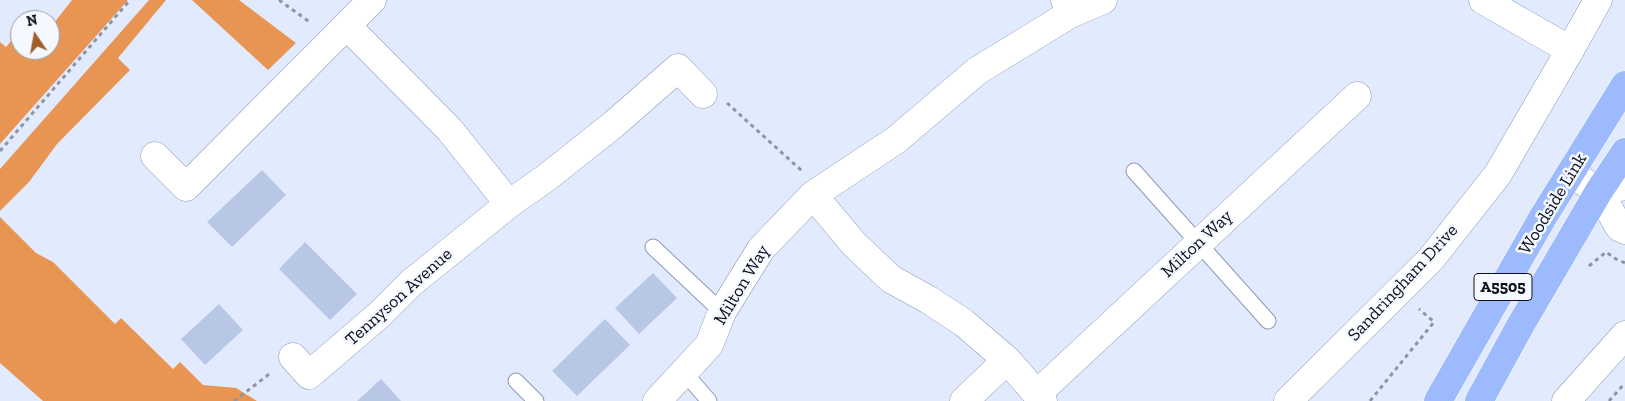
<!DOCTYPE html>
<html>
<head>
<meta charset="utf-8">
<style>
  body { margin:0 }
  #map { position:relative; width:1625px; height:401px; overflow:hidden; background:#e2ebfe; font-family:"Zilla Slab",serif }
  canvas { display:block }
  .north { position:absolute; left:10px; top:10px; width:50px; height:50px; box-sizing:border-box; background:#f5f8ff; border:1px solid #979ba4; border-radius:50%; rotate:348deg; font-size:14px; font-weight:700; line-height:20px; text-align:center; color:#0b101b }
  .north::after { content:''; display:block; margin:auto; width:18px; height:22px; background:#a05f2a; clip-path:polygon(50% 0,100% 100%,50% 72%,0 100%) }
</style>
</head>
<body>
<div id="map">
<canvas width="1625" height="401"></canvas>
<div class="north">N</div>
</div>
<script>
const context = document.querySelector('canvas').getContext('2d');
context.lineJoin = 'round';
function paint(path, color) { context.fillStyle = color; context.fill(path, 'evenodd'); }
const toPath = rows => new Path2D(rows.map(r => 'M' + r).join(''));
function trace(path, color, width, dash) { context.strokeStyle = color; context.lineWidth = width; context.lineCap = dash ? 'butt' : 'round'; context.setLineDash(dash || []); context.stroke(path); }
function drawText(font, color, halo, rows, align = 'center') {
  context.font = font + ' "Zilla Slab",serif'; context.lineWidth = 5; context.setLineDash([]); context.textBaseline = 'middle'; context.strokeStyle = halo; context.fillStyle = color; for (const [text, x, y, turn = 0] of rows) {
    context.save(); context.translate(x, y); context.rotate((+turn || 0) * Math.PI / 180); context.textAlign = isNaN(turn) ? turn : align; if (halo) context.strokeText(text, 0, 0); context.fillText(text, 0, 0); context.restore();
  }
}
const forest = toPath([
  [72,0,128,0,0,144,0,42,6,47,20,31,20,50,50,50,50,28],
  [149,0,166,0,118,58,130,70,57,144,29,182,0,211,0,169],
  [192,0,239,0,296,43,268,70],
  [0,217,36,253,53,262,115,324,121,318,173,369,180,362,203,385,236,388,257,401,43,401,0,363]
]);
const building = toPath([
  [262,170,286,195,232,247,207,222],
  [305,242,357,294,330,320,279,269],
  [653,273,677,298,639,334,615,308],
  [219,304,243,330,205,365,181,339],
  [605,319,630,345,577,396,552,371],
  [381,379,401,401,357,401]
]);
const path = toPath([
  [279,0,311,23],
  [727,103,802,171],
  [0,151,130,0],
  [1589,266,1606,252,1616,259,1625,263],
  [234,401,272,372],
  [1370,401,1434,322,1419,309],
  [1609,401,1625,383]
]);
const service = toPath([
  [1134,171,1268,321],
  [653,247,722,312],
  [684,372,709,401],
  [516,381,536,401]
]);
const minor = toPath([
  [1070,14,1103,0],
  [347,26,449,129,509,204],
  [1570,50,1598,0],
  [155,156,186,187,372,0],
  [813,195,854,244,891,279,929,300,964,323,1007,360,1043,401],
  [293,357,309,375,379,315,411,283,509,204,546,178,614,124,678,68,703,94],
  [1038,393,1357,96],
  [657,401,709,345,722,312,761,249,813,195,896,140,977,71,1070,14,1065,0],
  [964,401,1007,360],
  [1566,401,1625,335]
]);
const tertiary = toPath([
  [1571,174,1599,191,1619,227,1625,230],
  [1599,191,1625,186],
  [1288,401,1431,259,1498,174,1570,50,1483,0]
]);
const primary = toPath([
  [1438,401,1543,217,1625,85],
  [1479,401,1520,326,1599,191,1625,152]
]);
const shields = [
  [1503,287,58]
];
const shieldNames = [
  ["A5505",1503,287]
];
const streetNames = [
  ["Woodside Link",1553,204,-59],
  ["Milton Way",1197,244,-43],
  ["Sandringham Drive",1403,283,-47],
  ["Milton Way",742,285,-59],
  ["Tennyson Avenue",399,297,-42]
];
paint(forest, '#e89452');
paint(building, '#b8c7e6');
trace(service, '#8b9ab7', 17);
trace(minor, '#8b9ab7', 29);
trace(tertiary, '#8b9ab7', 29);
trace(primary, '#fff', 29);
trace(path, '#8d94a4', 3, [4, 4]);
trace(service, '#fff', 15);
trace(minor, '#fff', 28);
trace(tertiary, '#fff', 28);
trace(primary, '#9dbbfc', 28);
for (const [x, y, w] of shields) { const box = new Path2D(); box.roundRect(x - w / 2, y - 13.5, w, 27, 4); context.fillStyle = '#f5f8ff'; context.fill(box); trace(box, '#0b101b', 1); }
drawText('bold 16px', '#0b101b', null, shieldNames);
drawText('18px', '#0b101b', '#f5f8ff', streetNames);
</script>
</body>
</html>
